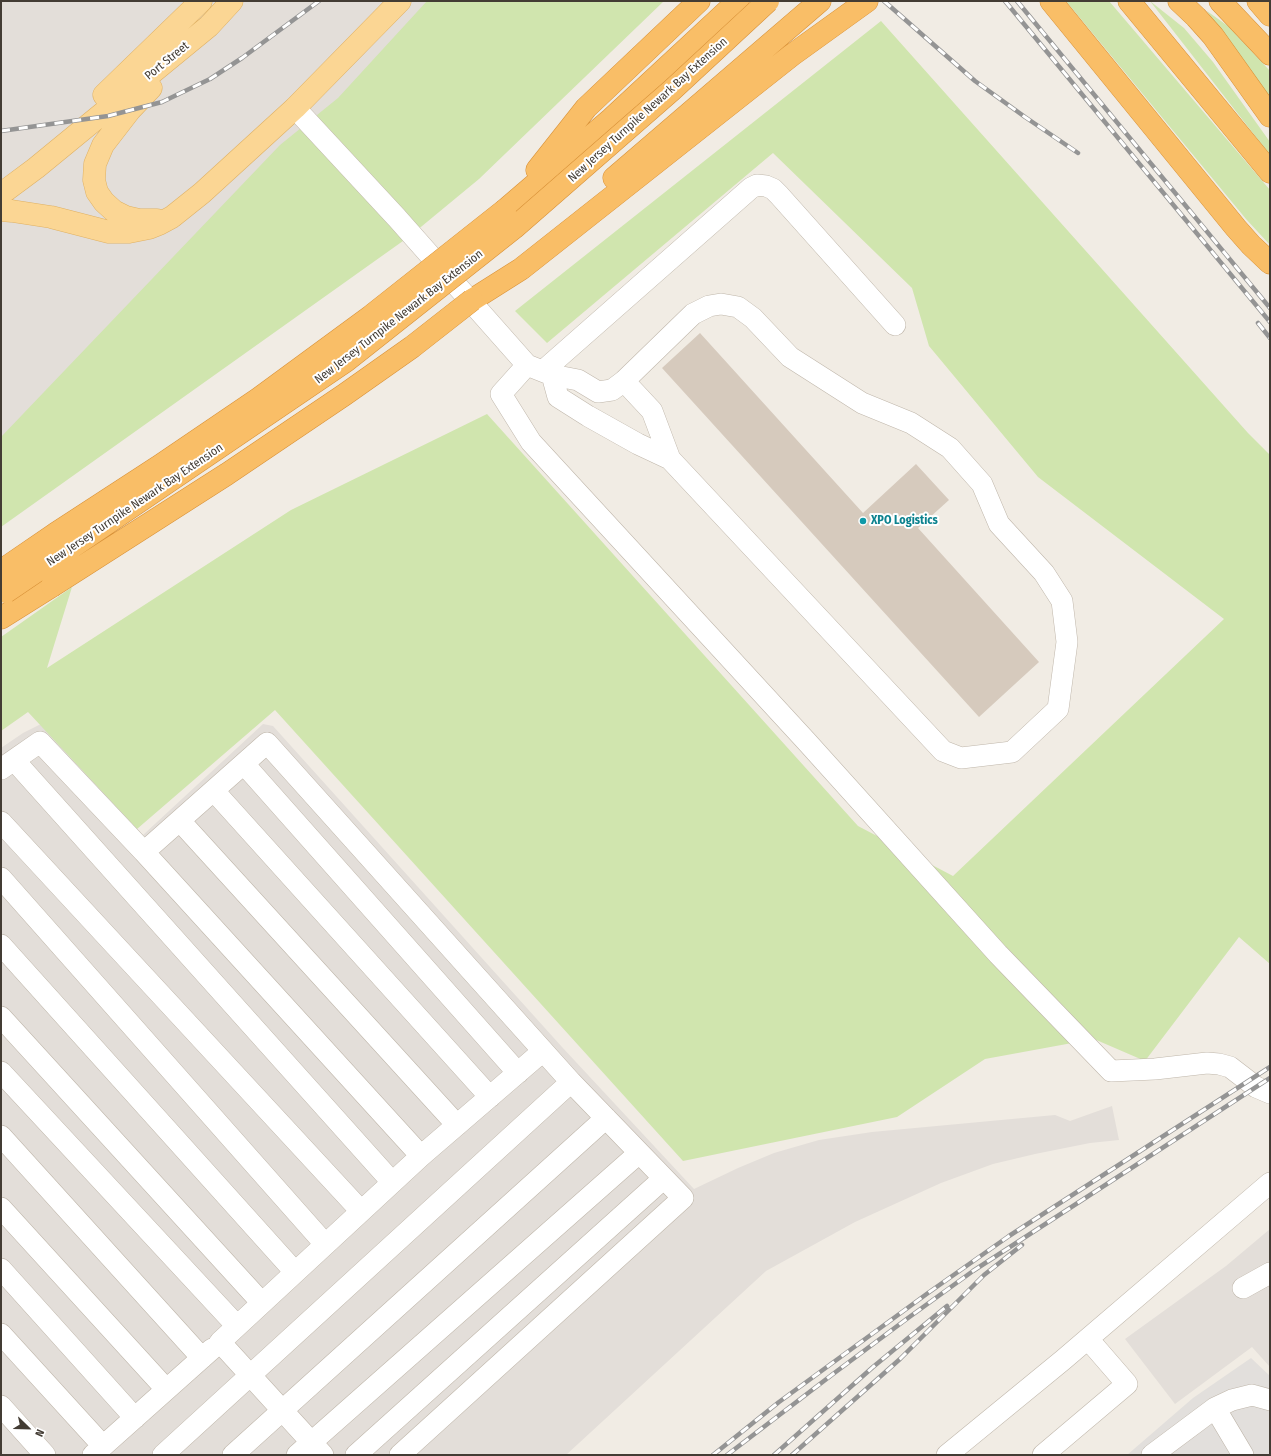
<!DOCTYPE html>
<html>
<head>
<meta charset="utf-8">
<style>
  body { margin:0 }
  #map { position:relative; width:1271px; height:1456px; overflow:hidden; background:#f1ece4; font-family:"Fira Sans Condensed",sans-serif }
  canvas { display:block }
  .frame { position:absolute; inset:0; border:2px solid #433c34; pointer-events:none }
  .north { position:absolute; left:8px; top:1408px; width:40px; height:40px; -webkit-text-stroke:3px #fff; paint-order:stroke; rotate:113deg; font-size:11px; font-weight:700; line-height:16px; text-align:center; color:#433c34 }
  .north::after { content:''; display:block; margin:auto; width:14px; height:18px; background:#433c34; clip-path:polygon(50% 0,100% 100%,50% 72%,0 100%) }
</style>
</head>
<body>
<div id="map">
<canvas width="1271" height="1456"></canvas>
<div class="frame"></div>
<div class="north">N</div>
</div>
<script>
const context = document.querySelector('canvas').getContext('2d');
context.lineJoin = 'round';
function paint(path, color) { context.fillStyle = color; context.fill(path, 'evenodd'); }
const toPath = rows => new Path2D(rows.map(r => 'M' + r).join(''));
function trace(path, color, width, dash) { context.strokeStyle = color; context.lineWidth = width; context.lineCap = dash ? 'butt' : 'round'; context.setLineDash(dash || []); context.stroke(path); }
function drawText(font, color, halo, rows, align = 'center') {
  context.font = font + ' "Fira Sans Condensed",sans-serif'; context.lineWidth = 4; context.setLineDash([]); context.textBaseline = 'middle'; context.strokeStyle = halo; context.fillStyle = color; for (const [text, x, y, turn = 0] of rows) {
    context.save(); context.translate(x, y); context.rotate((+turn || 0) * Math.PI / 180); context.textAlign = isNaN(turn) ? turn : align; if (halo) context.strokeText(text, 0, 0); context.fillText(text, 0, 0); context.restore();
  }
}
const industrial = toPath([
  [1,1,466,1,1,439],
  [43,723,143,835,263,724,273,726,562,1047,694,1189,738,1168,774,1153,819,1140,872,1132,1055,1115,1070,1121,1112,1106,1119,1140,1090,1143,1035,1154,993,1164,941,1183,855,1222,766,1271,566,1455,1,1455,1,748,23,733],
  [1270,1229,1270,1367,1252,1347,1175,1404,1125,1339,1226,1266]
]);
const green = toPath([
  [427,1,664,1,479,179,410,236,1,527,1,437,280,145,338,98],
  [1066,1,1109,1,1270,190,1270,245,1246,219],
  [1150,1,1184,28,1213,62,1270,142,1270,155],
  [1207,11,1228,26,1270,71,1270,101,1233,51],
  [881,21,1248,433,1270,455,1270,964,1239,937,1145,1061,1094,1039,985,1059,897,1117,683,1161,275,710,137,829,28,712,1,731,1,637,72,587,47,668,291,510,487,414,858,826,953,876,1224,619,1038,477,929,346,912,288,773,153,547,343,515,311]
]);
const parking = toPath([
  [1251,1358,1270,1376,1270,1455,1127,1455,1193,1398]
]);
const building = toPath([
  [700,333,863,513,916,464,949,500,918,528,1039,662,979,717,662,368]
]);
const minor = toPath([
  [295,108,397,218,527,365,552,375,578,380,598,392,612,390,624,381,693,314,709,306,721,304,738,307,753,318,790,357,862,403,911,423,950,448,982,484,999,524,1044,573,1062,601,1067,642,1058,709,1012,752,961,758,943,751,670,459,638,444,588,416,558,397,552,375],
  [527,365,501,394,531,442,807,742,998,954,1111,1071,1155,1069,1207,1063,1219,1064,1230,1067,1256,1087,1270,1093],
  [543,371,751,188,757,185,766,186,773,189,779,195,895,325],
  [624,381,652,411,670,459],
  [14,760,392,1182],
  [244,764,518,1073],
  [1,769,40,742,144,852],
  [214,791,490,1097],
  [180,821,457,1125],
  [1,822,361,1211],
  [1,878,325,1244],
  [1,945,295,1272],
  [1,1017,262,1303],
  [543,1051,421,1156,144,852,267,743,571,1082],
  [1,1072,237,1326],
  [1,1136,202,1358],
  [1,1208,166,1389],
  [1,1269,135,1418],
  [1243,1288,1270,1273],
  [1,1334,103,1446],
  [1,1406,45,1455],
  [1215,1408,1243,1455],
  [93,1455,212,1349],
  [163,1455,571,1082,683,1198,400,1455],
  [233,1455,606,1118],
  [297,1455,639,1153],
  [323,1455,220,1342,421,1156],
  [356,1455,663,1179],
  [947,1455,1063,1360,1270,1183],
  [1043,1455,1127,1384,1088,1339],
  [1152,1455,1215,1408,1232,1400,1252,1395,1270,1400]
]);
const major = toPath([
  [151,88,130,110,103,145,95,164,94,180,97,192,104,202,114,211,126,217,139,220,157,220],
  [104,95,201,1],
  [1,194,36,168,209,26,232,1],
  [1,210,12,211,51,217,109,232,129,232,149,228,159,224,172,217,202,193,295,108,400,1]
]);
const highway = toPath([
  [1051,1,1236,228,1251,245,1270,263],
  [1129,1,1270,172],
  [1179,1,1196,17,1213,36,1270,116],
  [1220,1,1270,54],
  [1258,1,1270,15],
  [537,170,586,108,699,1],
  [614,178,820,1],
  [505,210,611,119,738,1],
  [472,300,521,269,792,55,867,1],
  [1,618,52,586]
]);
const rail = toPath([
  [884,1,975,81,1025,117,1078,153],
  [1005,1,1270,322],
  [1017,1,1270,308],
  [1,131,108,116,162,102,210,79,242,58,319,1],
  [1258,323,1270,338],
  [713,1455,779,1402,928,1293,1009,1236,1270,1067],
  [727,1455,833,1374,908,1318,973,1271,1270,1078],
  [774,1455,873,1367,947,1306],
  [792,1455,900,1359,984,1275,1022,1245]
]);
const highwayBridge = toPath([
  [1,571,55,534,161,465,258,399,371,316,505,210],
  [52,586,227,474,344,395,412,347,472,300],
  [6,592,346,361,514,228,672,90,768,1]
]);
const markers = [
  [863,521,4,"#0f9aa8"]
];
const streetNames = [
  ["Port Street",167,61,-39],
  ["New Jersey Turnpike Newark Bay Extension",648,110,-42],
  ["New Jersey Turnpike Newark Bay Extension",399,317,-38],
  ["New Jersey Turnpike Newark Bay Extension",135,505,-34]
];
const cultureNames = [
  ["XPO Logistics",871,521]
];
paint(industrial, '#e3ded9');
paint(green, '#d0e5ae');
paint(parking, '#e2dfdc');
paint(building, '#d6cabd');
trace(minor, '#bfb6aa', 22);
trace(major, '#dfb164', 23);
trace(highway, '#d89138', 23);
trace(minor, '#fff', 21);
trace(major, '#fbd694', 22);
trace(highway, '#f9be67', 22);
trace(rail, '#949494', 4.5);
trace(rail, '#fff', 3, [9]);
trace(highwayBridge, '#d89138', 23, []);
trace(highwayBridge, '#f9be67', 22);
for (const [x, y, r, color] of markers) { const dot = new Path2D(); dot.arc(x, y, r, 0, 2 * Math.PI); context.fillStyle = color; context.fill(dot); trace(dot, '#fff', 1.5); }
drawText('12px', '#433c34', '#fff', streetNames);
drawText('bold 12px', '#0d838f', '#fff', cultureNames, 'left');
</script>
</body>
</html>
